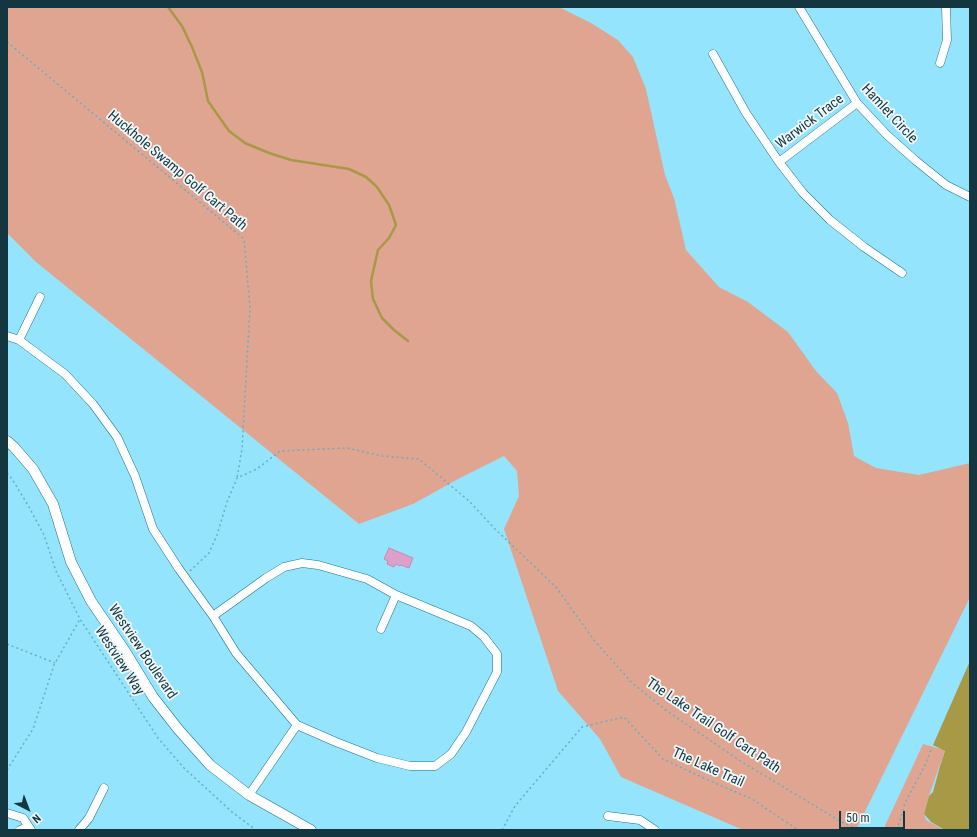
<!DOCTYPE html>
<html>
<head>
<meta charset="utf-8">
<style>
  body { margin:0 }
  #map { position:relative; width:977px; height:837px; overflow:hidden; background:#94e4fe; font-family:"Roboto Condensed",sans-serif }
  canvas { display:block }
  .frame { position:absolute; inset:0; border:8px solid #143640; pointer-events:none }
  .north { position:absolute; left:8px; top:789px; width:40px; height:40px; -webkit-text-stroke:3px #f2f9fb; paint-order:stroke; rotate:138deg; font-size:11px; font-weight:700; line-height:16px; text-align:center; color:#143640 }
  .north::after { content:''; display:block; margin:auto; width:14px; height:18px; background:#143640; clip-path:polygon(50% 0,100% 100%,50% 72%,0 100%) }
  .scale { position:absolute; left:839px; top:811px; width:66px; height:18px; box-sizing:border-box; border:2px solid #143640; border-top:0; padding-left:5px; font-size:12px; line-height:14px; white-space:nowrap; color:#143640; -webkit-text-stroke:3px #f2f9fb; paint-order:stroke }
</style>
</head>
<body>
<div id="map">
<canvas width="977" height="837"></canvas>
<div class="frame"></div>
<div class="north">N</div>
<div class="scale">50 m</div>
</div>
<script>
const context = document.querySelector('canvas').getContext('2d');
context.lineJoin = 'round';
function paint(path, color) { context.fillStyle = color; context.fill(path, 'evenodd'); }
const toPath = rows => new Path2D(rows.map(r => 'M' + r).join(''));
function trace(path, color, width, dash) { context.strokeStyle = color; context.lineWidth = width; context.lineCap = dash ? 'butt' : 'round'; context.setLineDash(dash || []); context.stroke(path); }
function drawText(font, color, halo, rows, align = 'center') {
  context.font = font + ' "Roboto Condensed",sans-serif'; context.lineWidth = 3.5; context.setLineDash([]); context.textBaseline = 'middle'; context.strokeStyle = halo; context.fillStyle = color; for (const [text, x, y, turn = 0] of rows) {
    context.save(); context.translate(x, y); context.rotate((+turn || 0) * Math.PI / 180); context.textAlign = isNaN(turn) ? turn : align; if (halo) context.strokeText(text, 0, 0); context.fillText(text, 0, 0); context.restore();
  }
}
const green = toPath([
  [7,7,559,7,591,23,618,40,633,57,646,89,665,175,674,198,686,250,719,287,748,302,788,332,816,371,837,393,848,423,854,456,876,468,919,475,970,463,970,597,856,830,743,830,621,777,600,739,558,691,504,529,519,496,517,471,504,456,460,478,413,504,359,524,36,262,7,233],
  [923,744,945,750,929,796,924,814,926,820,944,830,883,830]
]);
const water = toPath([
  [970,661,970,830,945,830,931,822,924,814,929,796,933,792,940,766,945,751,933,745]
]);
const stream = toPath([
  [168,7,182,26,192,47,202,72,208,101,229,131,245,143,269,153,291,160,349,169,366,177,377,187,389,205,396,225,389,238,378,250,371,281,373,299,382,318,394,330,408,341]
]);
const building = toPath([
  [389,548,413,558,409,568,401,565,400,566,396,564,394,567,387,564,388,561,384,559,389,548]
]);
const path = toPath([
  [7,42,244,239,250,308,242,449,237,478],
  [7,473,12,479,29,507,44,535,56,571,80,619,158,738,184,768,232,812,256,830],
  [190,571,209,553,217,535,227,502,237,478,257,469,280,451,347,448,382,456,419,459,469,501,495,529,556,587,594,640,632,683,667,711,742,762,840,821,858,830],
  [7,644,55,663],
  [7,770,33,729,54,665,80,619],
  [502,830,515,806,582,727,624,717,663,759,708,780,752,799,798,830],
  [897,830,905,803,924,767,932,748]
]);
const minor = toPath([
  [799,7,857,103,887,135,915,160,946,185,970,197],
  [713,54,746,113,779,162,803,193,830,220,864,247,902,273],
  [940,63,947,40,946,7],
  [779,162,857,103],
  [7,336,19,340,65,374,93,404,117,437,135,476,153,529,179,569,213,616,236,653,297,725,336,742,377,758,410,766,435,766,451,754,466,732,497,672,497,654,484,637,471,626,396,595,367,579,318,565,302,563,284,567,266,578,213,616],
  [19,340,40,297],
  [381,629,396,595],
  [249,795,297,725],
  [7,813,23,818,31,830],
  [608,816,640,820,655,830],
  [20,830,28,827],
  [79,830,89,818,104,788]
]);
const tertiary = toPath([
  [7,441,14,447,33,469,53,504,71,562,91,601,125,651,153,697,178,729,210,765,249,795,311,830]
]);
const streetNames = [
  ["Hamlet Circle",889,114,47],
  ["Warwick Trace",810,122,-37],
  ["Huckhole Swamp Golf Cart Path",177,171,40],
  ["Westview Boulevard",142,652,56],
  ["Westview Way",119,661,57],
  ["The Lake Trail Golf Cart Path",713,726,34],
  ["The Lake Trail",708,768,24]
];
paint(green, '#e0a591');
paint(water, '#a79945');
trace(stream, '#a79945', 2.5);
paint(building, '#dca1c8');
trace(building, '#c38ab0', 1);
trace(minor, '#1e758b', 9);
trace(tertiary, '#1e758b', 11);
trace(path, '#6bacc1', 1.5, [2, 3]);
trace(minor, '#fff', 8);
trace(tertiary, '#fff', 10);
drawText('14px', '#143640', '#f2f9fb', streetNames);
</script>
</body>
</html>
